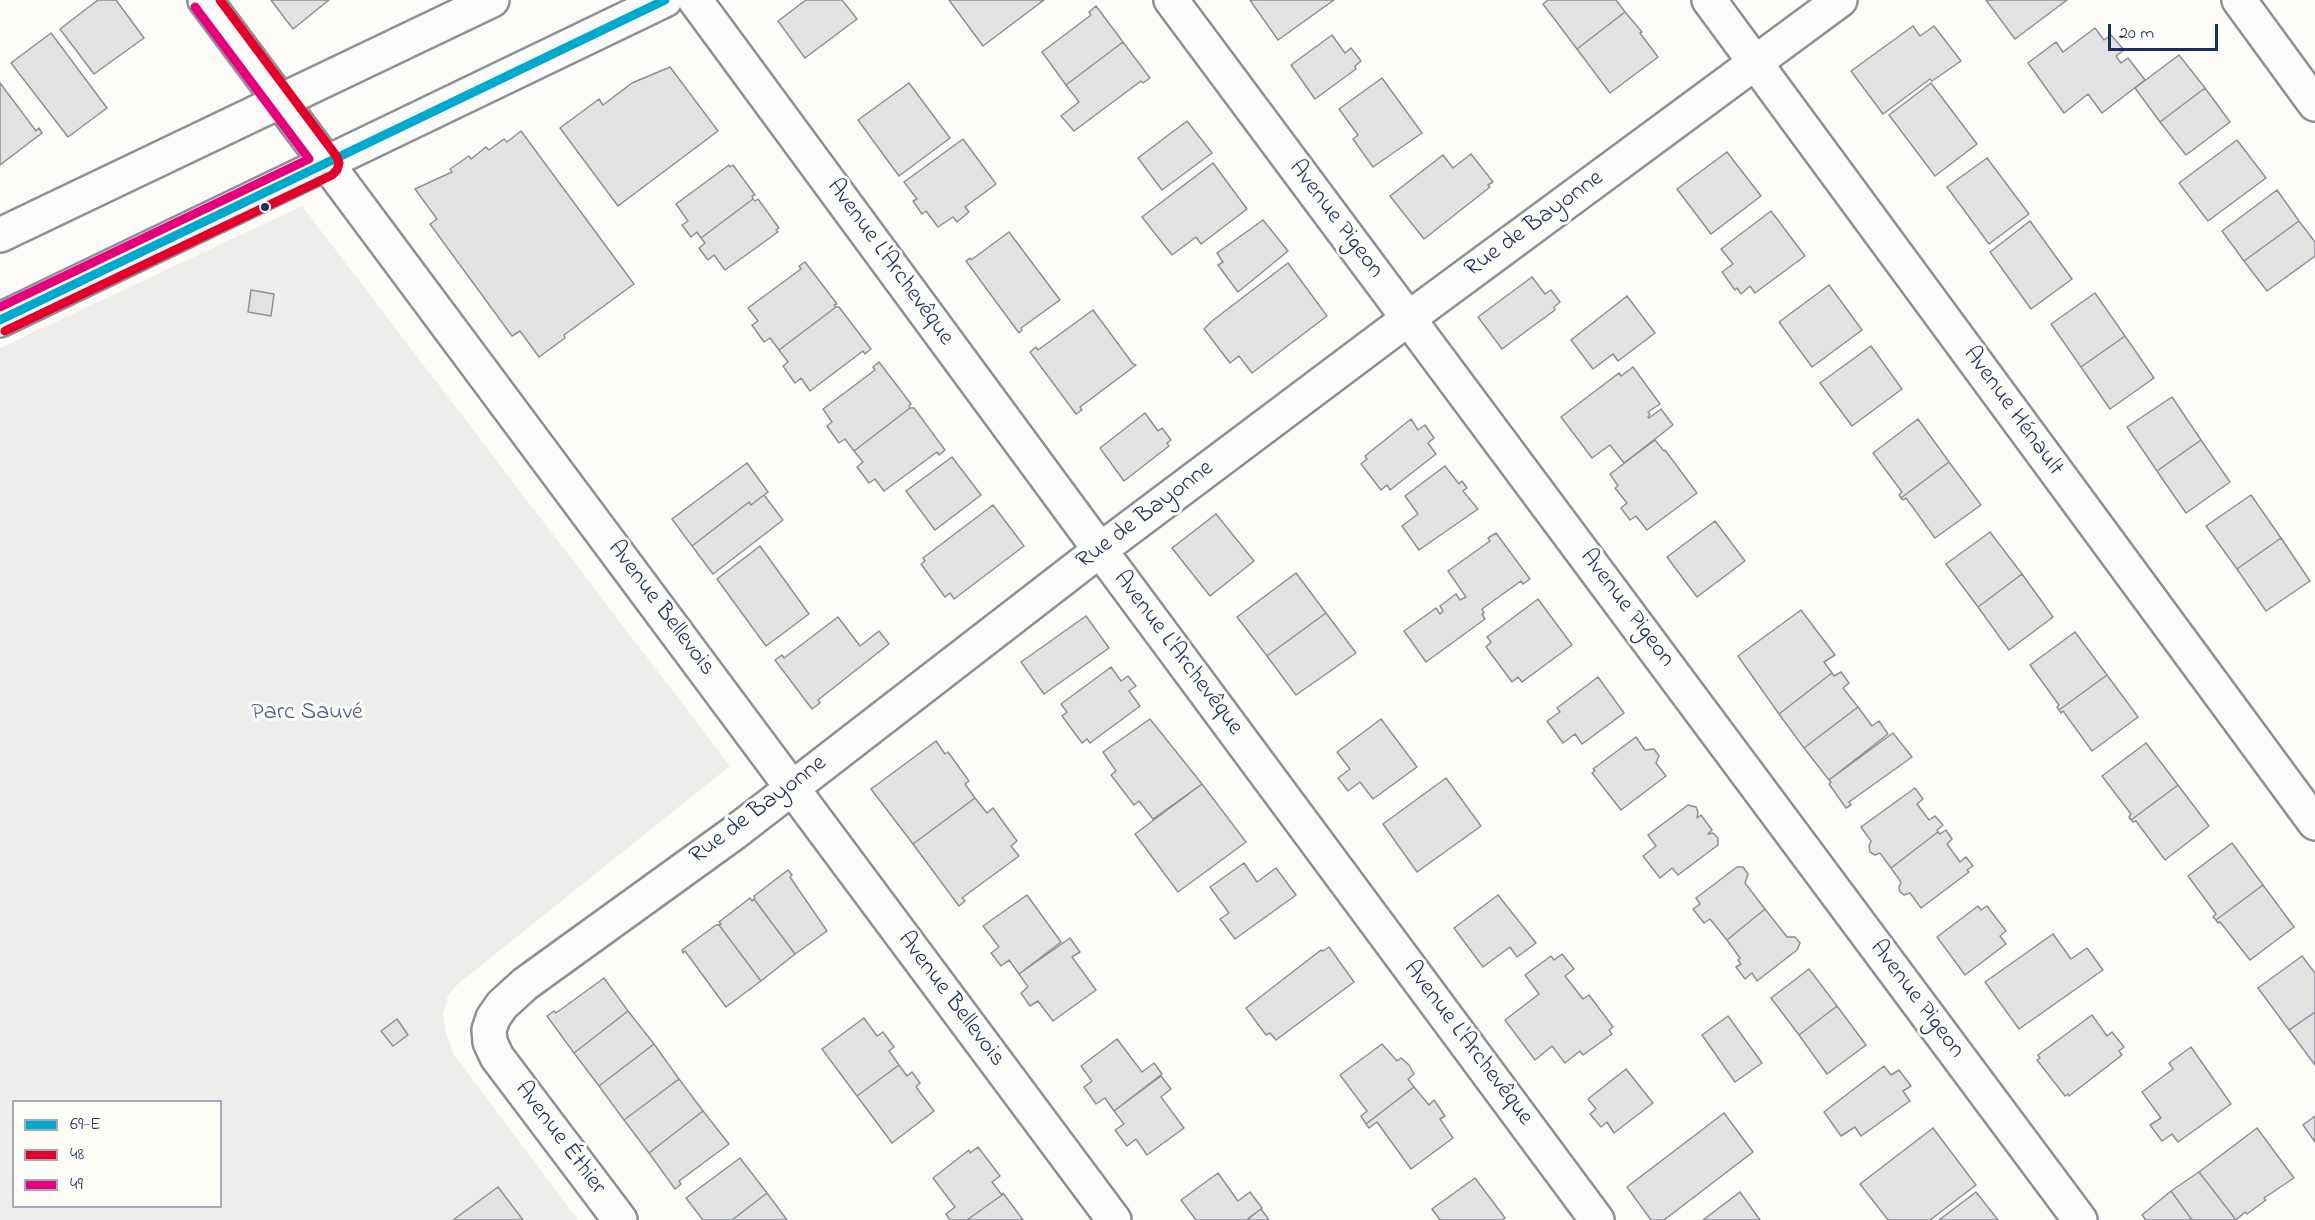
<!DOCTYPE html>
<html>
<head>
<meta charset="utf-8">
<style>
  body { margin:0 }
  #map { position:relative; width:2315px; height:1220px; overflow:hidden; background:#fcfbf8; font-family:"Indie Flower",sans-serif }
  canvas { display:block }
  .legend { position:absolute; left:12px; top:1100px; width:210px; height:108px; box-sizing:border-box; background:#fdfcf7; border:2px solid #a3aaba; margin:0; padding:8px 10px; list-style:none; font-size:18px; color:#1b2f5e }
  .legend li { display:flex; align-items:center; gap:12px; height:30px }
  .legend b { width:30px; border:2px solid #a3aaba }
  .scale { position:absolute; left:2108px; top:24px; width:110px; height:27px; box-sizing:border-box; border:3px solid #1b2f5e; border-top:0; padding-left:8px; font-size:18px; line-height:21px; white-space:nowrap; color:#1b2f5e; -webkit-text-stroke:4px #fdfcf7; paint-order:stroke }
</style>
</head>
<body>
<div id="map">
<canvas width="2315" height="1220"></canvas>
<ul class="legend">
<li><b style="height:8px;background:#00a9ce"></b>69-E</li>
<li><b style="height:8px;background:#e4002b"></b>48</li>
<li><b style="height:8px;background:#e5007d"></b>49</li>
</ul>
<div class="scale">20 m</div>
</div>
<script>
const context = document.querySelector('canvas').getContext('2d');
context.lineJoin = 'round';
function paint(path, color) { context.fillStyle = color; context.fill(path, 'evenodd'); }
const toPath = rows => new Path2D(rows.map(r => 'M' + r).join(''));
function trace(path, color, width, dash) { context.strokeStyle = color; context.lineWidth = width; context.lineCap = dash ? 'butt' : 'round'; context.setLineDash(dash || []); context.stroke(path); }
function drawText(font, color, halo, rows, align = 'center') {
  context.font = font + ' "Indie Flower",sans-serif'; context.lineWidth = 6; context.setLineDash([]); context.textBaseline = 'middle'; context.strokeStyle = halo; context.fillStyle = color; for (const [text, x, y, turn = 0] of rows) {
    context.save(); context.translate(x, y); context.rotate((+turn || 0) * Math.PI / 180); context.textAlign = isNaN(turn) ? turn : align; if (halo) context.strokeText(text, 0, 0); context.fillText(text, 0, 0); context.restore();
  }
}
const green = toPath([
  [302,206,730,766,459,983,448,995,443,1014,446,1034,454,1055,578,1220,0,1220,0,348],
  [14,1102,220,1102,220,1206,14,1206]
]);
const building = toPath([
  [98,0,116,0,144,38,94,74,60,29,98,0],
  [271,0,329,0,293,29,271,0],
  [806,0,842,0,857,19,805,58,778,21,806,0],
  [949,0,1044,0,983,46,949,0],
  [1250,0,1334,0,1278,40,1250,0],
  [1548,0,1616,0,1625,12,1577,49,1543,4,1548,0],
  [1986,0,2067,0,2015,39,1986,0],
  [1096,6,1123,42,1066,85,1042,52,1091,15,1089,12,1096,6],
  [1625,12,1642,32,1640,33,1658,57,1610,93,1577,49,1625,12],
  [1913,26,1920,36,1934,26,1961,61,1932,81,1930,79,1883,114,1851,71,1913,26],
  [2095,28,2104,40,2111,35,2124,50,2116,56,2121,63,2128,58,2145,80,2102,113,2088,94,2064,113,2028,63,2056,42,2063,52,2095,28],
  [51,33,107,108,68,137,11,63,51,33],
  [1332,35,1345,53,1351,48,1361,61,1355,66,1356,69,1315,99,1291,65,1332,35],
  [1123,42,1150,78,1143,83,1141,81,1074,131,1061,116,1079,102,1066,85,1123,42],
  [2179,55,2205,88,2160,122,2135,88,2179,55],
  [670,67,718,131,618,206,560,128,599,99,603,105,632,83,670,67],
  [1382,78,1422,133,1373,167,1353,139,1358,135,1339,109,1382,78],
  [0,83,36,131,39,128,42,133,0,165,0,83],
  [909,83,950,138,899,176,858,120,909,83],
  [1931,83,1977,144,1935,176,1889,115,1931,83],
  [2205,88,2230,122,2186,155,2160,122,2205,88],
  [1187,121,1212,153,1162,190,1138,158,1187,121],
  [521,131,634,284,564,335,565,338,539,357,520,331,512,336,430,224,437,219,415,189,452,172,450,169,469,156,471,159,486,147,489,150,504,139,507,142,521,131],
  [963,139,996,184,965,207,969,212,957,222,953,217,938,227,926,211,922,214,913,201,917,199,904,182,963,139],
  [2237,140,2266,178,2208,221,2179,183,2237,140],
  [1727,152,1761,196,1711,234,1677,189,1727,152],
  [1471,154,1493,182,1488,185,1490,187,1424,239,1390,196,1443,155,1453,168,1471,154],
  [1987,158,2029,214,1989,244,1947,187,1987,158],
  [1213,163,1247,209,1201,244,1196,237,1172,255,1142,217,1213,163],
  [729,165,730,167,733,165,755,195,752,196,753,199,701,238,697,232,691,237,682,225,688,221,676,204,729,165],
  [2277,190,2299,221,2244,261,2222,231,2277,190],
  [753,199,755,201,758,199,779,228,776,230,778,232,725,270,714,255,708,260,699,248,705,243,701,238,753,199],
  [1771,211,1805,256,1755,293,1750,286,1741,294,1737,288,1735,290,1722,272,1733,264,1721,249,1771,211],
  [1263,220,1288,251,1238,292,1218,265,1223,262,1217,253,1263,220],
  [2030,221,2072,279,2031,309,1990,252,2030,221],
  [2299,221,2315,242,2315,256,2267,291,2244,261,2299,221],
  [1009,232,1060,300,1021,328,1022,330,1019,333,966,261,970,258,971,260,1009,232],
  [805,262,837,304,834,305,836,307,779,350,770,338,764,342,752,325,758,321,748,308,801,269,799,266,805,262],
  [1288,263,1327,316,1252,373,1239,356,1230,363,1204,329,1212,321,1288,263],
  [1532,277,1545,294,1551,290,1560,302,1554,307,1555,310,1502,349,1478,317,1532,277],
  [1829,285,1862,330,1812,367,1779,322,1829,285],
  [251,290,274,294,271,316,248,312,251,290],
  [2095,293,2125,336,2081,367,2051,324,2095,293],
  [1627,296,1655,333,1618,361,1613,354,1593,369,1571,340,1627,296],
  [836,307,839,307,871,349,865,354,863,351,810,391,801,378,795,383,783,366,788,362,779,350,836,307],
  [1093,310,1133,364,1136,365,1080,407,1082,410,1076,414,1030,352,1036,347,1038,350,1093,310],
  [2125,336,2154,378,2110,409,2081,367,2125,336],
  [1871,346,1902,389,1852,426,1820,383,1871,346],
  [879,362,911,404,909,406,910,408,854,451,845,439,839,443,827,426,832,422,823,409,875,370,873,367,879,362],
  [1633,367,1660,404,1648,412,1650,414,1648,417,1649,418,1661,409,1673,425,1624,463,1610,445,1592,458,1561,417,1619,373,1621,376,1633,367],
  [2172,397,2201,440,2157,471,2127,427,2172,397],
  [910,408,914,408,945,450,939,455,937,452,884,491,875,479,869,483,857,467,863,462,854,451,910,408],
  [1145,413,1158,431,1162,428,1171,440,1167,443,1169,446,1124,481,1100,448,1145,413],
  [1411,419,1418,430,1425,425,1434,438,1428,443,1436,454,1390,490,1387,485,1381,490,1361,464,1367,459,1365,456,1411,419],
  [1918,419,1949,462,1901,498,1899,495,1902,492,1873,453,1918,419],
  [1655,440,1664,451,1665,450,1697,493,1647,530,1636,516,1630,520,1621,508,1627,503,1615,488,1618,486,1610,474,1655,440],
  [2201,440,2230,482,2186,513,2157,471,2201,440],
  [952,457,981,495,935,530,906,491,952,457],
  [1949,462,1981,505,1935,538,1906,498,1903,500,1901,498,1949,462],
  [747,463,768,492,751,505,749,502,692,546,672,519,747,463],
  [1445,466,1459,484,1462,481,1467,488,1463,491,1478,509,1419,550,1402,526,1418,514,1405,496,1445,466],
  [764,495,783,520,713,574,692,546,749,502,751,505,764,495],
  [2251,495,2281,538,2237,569,2206,526,2251,495],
  [993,505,1024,546,954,599,950,593,945,597,921,564,925,561,923,558,993,505],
  [1216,514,1254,561,1210,596,1172,548,1216,514],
  [1715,521,1745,561,1697,597,1667,557,1715,521],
  [1990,532,2022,574,1978,607,1946,564,1990,532],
  [1496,533,1530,579,1523,584,1521,581,1482,609,1484,613,1482,614,1485,619,1426,662,1404,631,1436,608,1440,614,1443,611,1440,606,1456,594,1460,600,1466,597,1448,571,1490,541,1488,538,1496,533],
  [2281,538,2310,581,2266,611,2237,569,2281,538],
  [760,546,809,614,766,646,717,579,760,546],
  [1296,573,1326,613,1267,656,1237,617,1296,573],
  [2022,574,2053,617,2009,650,1978,607,2022,574],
  [1538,599,1572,645,1522,682,1518,677,1512,682,1486,647,1491,642,1487,637,1538,599],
  [1801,610,1835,655,1824,662,1832,673,1779,714,1738,656,1801,610],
  [1326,613,1356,653,1296,695,1267,656,1326,613],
  [1086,616,1109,648,1044,694,1021,662,1086,616],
  [838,617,860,646,879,631,889,644,818,700,820,703,812,709,775,660,782,655,784,658,838,617],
  [2075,632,2107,675,2059,710,2057,707,2059,705,2030,665,2075,632],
  [1111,667,1121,681,1128,676,1136,686,1129,691,1140,706,1090,743,1087,739,1082,743,1062,716,1067,712,1061,704,1111,667],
  [1841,672,1849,683,1843,688,1858,707,1804,748,1779,714,1832,673,1834,676,1841,672],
  [2107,675,2138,717,2092,751,2063,711,2061,713,2059,710,2107,675],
  [1598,677,1624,713,1582,744,1575,734,1563,743,1547,721,1560,712,1557,708,1598,677],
  [1858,707,1872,726,1879,721,1888,734,1829,780,1804,748,1858,707],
  [1150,719,1202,784,1153,819,1139,801,1134,805,1111,775,1116,771,1103,752,1150,719],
  [1381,719,1417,767,1373,799,1360,782,1348,791,1338,778,1350,769,1337,752,1381,719],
  [1893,733,1912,757,1849,802,1851,805,1846,808,1829,784,1831,782,1829,780,1893,733],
  [1636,737,1645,750,1654,749,1659,756,1656,763,1666,776,1621,810,1592,773,1595,771,1593,769,1636,737],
  [936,741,945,754,948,752,969,781,965,784,975,798,913,844,871,789,936,741],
  [2146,743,2178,785,2131,820,2129,817,2131,814,2102,776,2146,743],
  [1446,778,1481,826,1417,872,1383,824,1446,778],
  [1202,784,1246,842,1178,892,1135,834,1202,784],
  [2178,785,2209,826,2165,860,2136,821,2133,822,2131,820,2178,785],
  [1915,788,1923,799,1917,804,1929,820,1935,816,1943,825,1937,830,1938,832,1891,868,1880,853,1875,855,1870,852,1869,846,1871,841,1861,827,1915,788],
  [975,798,987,813,993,808,1017,841,1011,846,1019,856,962,898,965,901,959,906,913,844,975,798],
  [1688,805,1696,807,1698,812,1697,818,1701,815,1712,830,1708,834,1713,833,1718,838,1718,845,1678,875,1672,868,1660,878,1643,856,1656,846,1648,835,1688,805],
  [1946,830,1952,839,1947,844,1960,862,1966,857,1973,866,1967,870,1969,872,1921,908,1910,893,1904,895,1900,892,1899,887,1901,882,1891,868,1938,832,1940,834,1946,830],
  [2232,843,2263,885,2216,920,2213,917,2216,914,2188,876,2232,843],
  [1244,863,1257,882,1276,868,1296,895,1235,939,1220,919,1229,913,1210,887,1244,863],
  [1737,867,1743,867,1748,874,1745,883,1765,909,1727,940,1710,919,1704,923,1693,909,1700,904,1696,898,1737,867],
  [788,870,792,875,790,877,827,931,795,954,754,899,755,898,754,896,788,870],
  [2263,885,2294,927,2250,960,2220,922,2218,923,2216,920,2263,885],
  [1027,895,1061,942,1019,974,1009,960,1001,966,995,958,991,953,999,947,983,926,1027,895],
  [1498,895,1536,943,1517,957,1510,947,1483,967,1454,928,1498,895],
  [750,898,752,901,754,899,795,954,761,981,719,925,721,924,719,922,750,898],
  [1978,906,1981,910,1987,906,2006,931,2000,936,2006,944,1965,975,1937,937,1978,906],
  [1765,909,1787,937,1795,937,1800,943,1797,950,1757,981,1752,973,1745,979,1736,967,1741,964,1738,960,1740,958,1727,940,1765,909],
  [716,925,719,925,761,981,726,1007,685,951,683,953,682,950,716,925],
  [2053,934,2071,959,2087,948,2103,970,2019,1029,1985,982,2053,934],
  [1070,938,1080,952,1072,957,1096,990,1053,1021,1038,1001,1030,1006,1021,993,1028,987,1019,974,1070,938],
  [1329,947,1354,982,1276,1040,1270,1033,1266,1035,1246,1008,1321,950,1323,951,1329,947],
  [1562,954,1574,969,1565,976,1583,999,1589,995,1613,1027,1609,1030,1612,1034,1583,1055,1580,1051,1565,1063,1552,1046,1535,1060,1505,1020,1539,994,1525,975,1551,956,1554,960,1562,954],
  [2302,956,2315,973,2315,1012,2289,1030,2258,988,2302,956],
  [1809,969,1837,1006,1799,1035,1771,998,1809,969],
  [604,978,628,1011,574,1053,547,1016,554,1011,556,1013,604,978],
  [1837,1006,1866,1045,1827,1074,1799,1035,1837,1006],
  [628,1011,654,1044,599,1086,574,1053,628,1011],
  [2315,1012,2315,1065,2289,1030,2315,1012],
  [2092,1015,2107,1036,2112,1032,2124,1047,2119,1051,2122,1055,2069,1096,2068,1094,2065,1096,2037,1060,2040,1058,2038,1055,2092,1015],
  [1728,1016,1762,1063,1735,1082,1702,1035,1728,1016],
  [864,1018,877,1036,883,1032,894,1047,889,1051,899,1065,857,1096,822,1049,864,1018],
  [397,1019,408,1035,393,1046,381,1031,397,1019],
  [1117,1039,1142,1072,1154,1063,1162,1074,1114,1111,1105,1098,1096,1104,1084,1087,1092,1081,1081,1066,1117,1039],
  [654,1044,679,1079,624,1120,599,1086,654,1044],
  [1382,1044,1397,1061,1401,1058,1409,1065,1414,1074,1408,1079,1414,1087,1366,1124,1361,1116,1367,1111,1340,1075,1382,1044],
  [2191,1047,2231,1104,2178,1142,2172,1134,2162,1141,2150,1125,2161,1118,2142,1092,2173,1069,2169,1063,2191,1047],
  [899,1065,907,1076,912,1072,920,1083,916,1087,934,1111,892,1143,857,1096,899,1065],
  [1884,1066,1891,1075,1899,1070,1911,1086,1903,1091,1910,1101,1861,1136,1855,1127,1841,1136,1824,1112,1884,1066],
  [1626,1069,1653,1103,1614,1133,1607,1122,1601,1127,1590,1114,1596,1109,1588,1099,1626,1069],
  [1161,1076,1171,1089,1161,1097,1184,1128,1147,1155,1136,1139,1127,1146,1115,1130,1124,1124,1114,1111,1161,1076],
  [679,1079,703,1111,649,1153,624,1120,679,1079],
  [1414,1087,1429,1105,1434,1100,1445,1116,1440,1119,1453,1138,1411,1169,1377,1122,1369,1128,1366,1124,1414,1087],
  [703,1111,729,1144,679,1181,681,1184,675,1189,649,1153,703,1111],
  [1724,1113,1753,1152,1664,1220,1651,1220,1627,1187,1724,1113],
  [2315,1116,2315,1142,2303,1125,2315,1116],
  [1933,1128,1976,1185,1930,1220,1888,1220,1860,1184,1933,1128],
  [2257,1128,2294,1178,2264,1198,2266,1200,2247,1214,2245,1212,2236,1220,2199,1172,2257,1128],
  [978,1147,1000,1176,992,1182,1002,1195,967,1220,950,1220,946,1214,955,1207,933,1178,969,1150,970,1153,978,1147],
  [740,1158,767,1193,732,1220,703,1220,686,1198,740,1158],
  [2199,1172,2236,1220,2192,1220,2171,1191,2199,1172],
  [1218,1173,1238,1201,1250,1192,1262,1208,1247,1220,1196,1220,1181,1200,1218,1173],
  [1475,1178,1505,1218,1502,1220,1440,1220,1432,1209,1475,1178],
  [498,1187,523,1220,453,1220,498,1187],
  [2171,1191,2192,1220,2146,1220,2142,1215,2171,1191],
  [1740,1192,1760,1220,1703,1220,1740,1192],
  [1976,1192,1998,1220,1939,1220,1976,1192],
  [767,1193,787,1220,732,1220,767,1193],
  [1003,1193,1023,1220,967,1220,1002,1195,1003,1193],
  [1261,1209,1269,1220,1247,1220,1250,1217,1261,1209]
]);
const street = toPath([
  [205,0,1114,1220],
  [695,0,1100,550,1597,1220],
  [1171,0,2080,1220],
  [1709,0,2315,823],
  [2239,0,2315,104],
  [620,1220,497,1057,490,1042,489,1030,493,1018,502,1005,525,984,734,833,1100,550,1409,318,1840,0]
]);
const primary = toPath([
  [0,235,492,0],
  [0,320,665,0]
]);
const bus1 = toPath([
  [0,320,665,0]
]);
const bus2 = toPath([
  [5,331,332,175,337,170,339,163,337,157,220,0]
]);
const bus3 = toPath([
  [0,307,309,159,195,7]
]);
const markers = [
  [265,207,5,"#1b2f5e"]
];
const streetNames = [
  ["Avenue Pigeon",1335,220,53],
  ["Rue de Bayonne",1535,225,-36],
  ["Avenue L'Archevêque",889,263,54],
  ["Avenue Hénault",2012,412,54],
  ["Rue de Bayonne",1146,516,-37],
  ["Avenue Bellevois",660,609,53],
  ["Avenue Pigeon",1626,609,53],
  ["Avenue L'Archevêque",1177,654,53],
  ["Rue de Bayonne",759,811,-37],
  ["Avenue Bellevois",950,1000,53],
  ["Avenue Pigeon",1916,1000,53],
  ["Avenue L'Archevêque",1467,1044,53],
  ["Avenue Éthier",559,1139,53]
];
const parkNames = [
  ["Parc Sauvé",307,714]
];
paint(green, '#ededec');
paint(building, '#e2e2e2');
trace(building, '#8c9097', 1.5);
trace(street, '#8c9097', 38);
trace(primary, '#8c9097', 38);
trace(street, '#fbfbf9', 33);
trace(primary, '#fbfbf9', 33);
trace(bus1, '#00a9ce', 9);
trace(bus2, '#e4002b', 9);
trace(bus3, '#e5007d', 9);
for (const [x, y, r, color] of markers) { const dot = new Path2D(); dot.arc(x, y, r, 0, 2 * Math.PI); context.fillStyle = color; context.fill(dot); trace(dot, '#fdfcf7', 2); }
drawText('24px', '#1b2f5e', '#fdfcf7', streetNames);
drawText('24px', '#4c5c7f', '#fdfcf7', parkNames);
</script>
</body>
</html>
